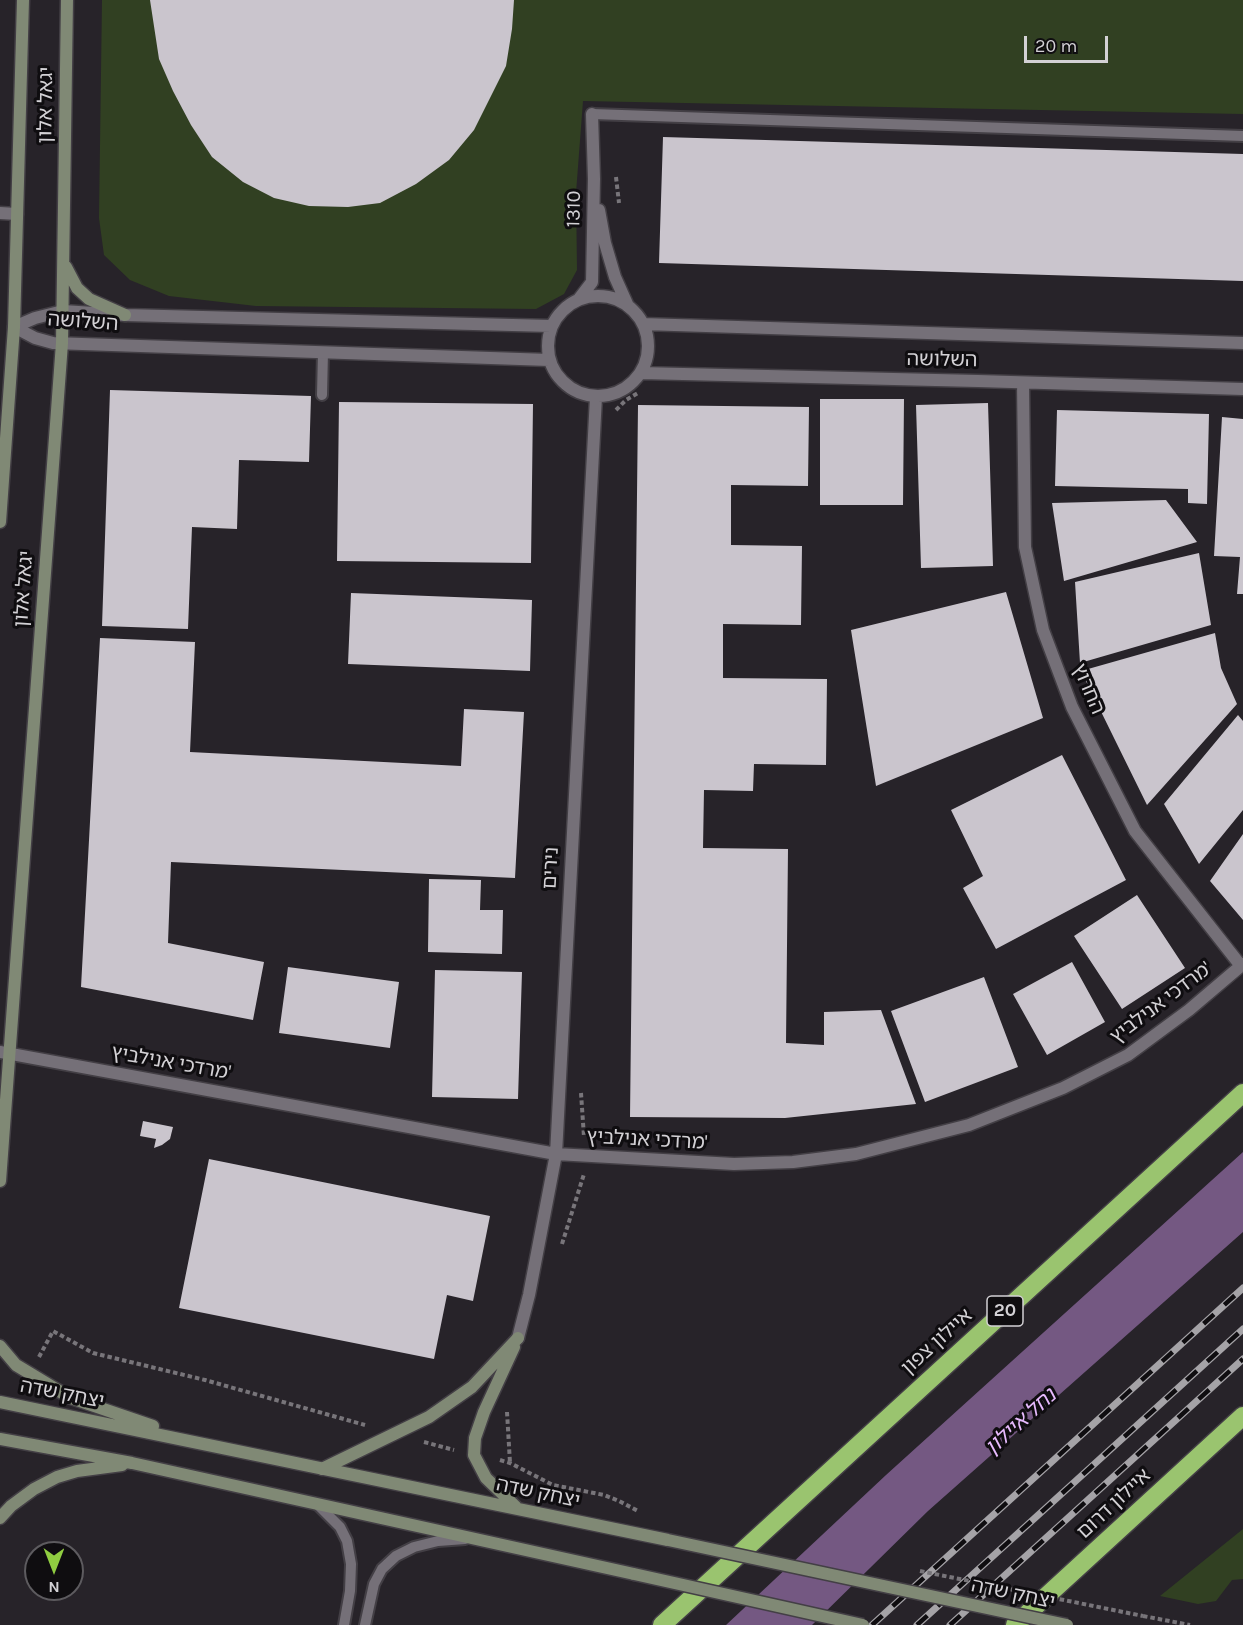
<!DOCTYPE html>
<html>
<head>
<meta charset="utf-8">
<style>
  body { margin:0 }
  #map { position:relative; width:1243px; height:1625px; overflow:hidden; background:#272329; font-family:Karla,sans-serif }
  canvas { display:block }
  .north { position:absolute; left:24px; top:1541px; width:60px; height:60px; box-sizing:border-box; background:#0f0d10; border:2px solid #5d5b5f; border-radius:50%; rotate:180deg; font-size:16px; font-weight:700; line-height:24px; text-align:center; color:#d3d1d5 }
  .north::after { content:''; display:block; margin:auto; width:21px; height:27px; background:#90cd41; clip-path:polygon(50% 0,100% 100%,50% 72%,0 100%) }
  .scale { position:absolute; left:1024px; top:36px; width:84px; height:27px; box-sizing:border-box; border:3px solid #d3d1d5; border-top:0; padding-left:8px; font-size:18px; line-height:21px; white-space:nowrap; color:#d3d1d5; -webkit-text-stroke:4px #0f0d10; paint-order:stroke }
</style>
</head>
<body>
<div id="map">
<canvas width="1243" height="1625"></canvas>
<div class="north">N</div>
<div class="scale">20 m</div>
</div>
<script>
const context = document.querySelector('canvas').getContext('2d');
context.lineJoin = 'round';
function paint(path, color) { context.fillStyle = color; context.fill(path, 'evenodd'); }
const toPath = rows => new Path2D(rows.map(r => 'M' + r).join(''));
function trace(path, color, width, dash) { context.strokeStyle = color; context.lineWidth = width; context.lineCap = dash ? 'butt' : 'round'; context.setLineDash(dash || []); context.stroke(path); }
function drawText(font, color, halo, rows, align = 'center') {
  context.font = font + ' Karla,"Noto Sans Hebrew",sans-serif'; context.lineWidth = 6; context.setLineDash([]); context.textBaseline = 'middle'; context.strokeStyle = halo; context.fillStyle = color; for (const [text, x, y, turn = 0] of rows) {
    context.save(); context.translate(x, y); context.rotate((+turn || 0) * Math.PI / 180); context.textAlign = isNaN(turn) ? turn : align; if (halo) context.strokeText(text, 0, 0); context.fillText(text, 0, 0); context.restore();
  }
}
const green = toPath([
  [102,0,1243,0,1243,114,583,101,576,193,577,270,564,294,536,309,256,306,169,296,130,280,104,255,99,218],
  [1243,1529,1243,1579,1232,1580,1216,1601,1198,1604,1160,1596]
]);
const water = toPath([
  [1243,1152,1243,1232,928,1511,812,1625,726,1625,886,1475]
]);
const building = toPath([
  [150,0,514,0,512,29,506,66,474,130,449,160,416,184,380,203,348,207,309,206,274,198,243,182,212,157,191,125,173,91,159,59],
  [663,137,1243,154,1243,281,659,263],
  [110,390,311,396,309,462,239,460,237,529,192,527,188,629,102,626],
  [820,399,904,399,903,505,820,505],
  [339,402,533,404,531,563,337,561],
  [988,403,993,566,921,568,916,405],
  [638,405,809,407,808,486,731,485,731,545,802,546,801,625,723,624,723,678,827,679,826,765,754,764,753,791,704,790,703,848,788,849,786,1043,824,1045,824,1012,881,1010,916,1104,785,1118,630,1117],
  [1057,410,1209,414,1207,504,1188,503,1188,489,1055,486],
  [1222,417,1243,419,1243,594,1237,594,1240,557,1214,556],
  [1166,500,1197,542,1064,581,1052,503],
  [1199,553,1211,625,1080,663,1075,582],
  [1006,592,1043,718,876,786,851,630],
  [351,593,532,600,530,671,348,664],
  [1215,633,1221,668,1237,704,1147,805,1081,671],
  [100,638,195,642,190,752,461,766,464,709,524,712,515,878,171,862,168,943,264,962,253,1020,81,987],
  [1238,715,1243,721,1243,810,1199,864,1164,804],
  [1062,755,1126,880,996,949,963,888,983,876,951,810],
  [1243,834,1243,920,1210,881],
  [429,879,481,880,480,910,503,910,502,954,428,952],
  [1137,895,1185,968,1122,1009,1074,936],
  [1072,962,1105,1022,1047,1055,1013,994],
  [288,967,399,982,390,1048,279,1033],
  [435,970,522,972,518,1099,432,1097],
  [984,977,1018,1067,925,1102,891,1011],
  [143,1121,173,1127,170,1139,162,1145,154,1148,156,1139,140,1136],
  [209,1159,490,1216,473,1301,447,1295,434,1359,179,1308]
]);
const path = toPath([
  [616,177,619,203],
  [616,410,626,400,638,393],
  [581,1093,584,1137],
  [562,1244,584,1174],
  [39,1357,53,1331,93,1353,205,1380,365,1425],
  [507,1412,510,1463],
  [424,1442,454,1450],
  [500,1460,510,1463,553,1485,604,1495,619,1501,638,1511],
  [1143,1616,1190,1625]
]);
const lane = toPath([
  [592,114,1243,136],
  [322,395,323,352],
  [317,1504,340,1527,347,1541,351,1564,350,1591,344,1625],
  [365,1625,374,1584,382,1569,396,1556,414,1547,438,1541,465,1539]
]);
const street = toPath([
  [599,210,605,243,615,277,628,306],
  [0,213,17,214],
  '548 346a50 50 0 1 1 100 0a50 50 0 1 1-100 0Z',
  [579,299,592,282,594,179,592,114],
  [643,324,1243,343],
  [14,327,35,318,63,311,125,315,551,326],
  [14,327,35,338,53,343,549,360],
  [641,373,978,381,1243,389],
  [1023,383,1025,547,1043,630,1072,707,1135,831,1241,966],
  [0,1052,556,1154,734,1164,793,1162,856,1154,969,1125,1063,1088,1128,1055,1189,1010,1243,964],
  [518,1338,529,1295,556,1154,596,397]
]);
const secondary = toPath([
  [66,267,77,288,89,299,125,315],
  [0,522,14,327,23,0],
  [0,1181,62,343,67,0],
  [0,1346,16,1365,59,1391,71,1398,153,1426],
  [514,1347,484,1412,475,1438,474,1455,486,1478,516,1507],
  [0,1402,668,1540],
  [0,1439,132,1463,634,1574],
  [322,1469,429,1417,472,1387,518,1338],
  [0,1518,11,1506,34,1489,57,1477,77,1471,122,1465]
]);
const highway = toPath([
  [662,1625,1243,1093],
  [1015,1625,1243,1416]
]);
const rail = toPath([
  [872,1625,1243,1288],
  [917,1625,1243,1329],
  [950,1625,1243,1359]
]);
const pathBridge = toPath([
  [920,1571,1143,1616]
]);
const secondaryBridge = toPath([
  [668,1540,1067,1625],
  [634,1574,863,1625]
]);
const shields = [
  [1005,1311,36]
];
const shieldNames = [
  ["20",1005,1311]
];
const streetNames = [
  ["יגאל אלון",46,105,-89],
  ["1310",574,209,-89],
  ["השלושה",83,322,4],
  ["השלושה",942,360,1],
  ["יגאל אלון",24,589,-86],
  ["החרוץ",1088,689,67],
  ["נירים",551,868,-87],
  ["מרדכי אנילביץ'",1161,1003,-37],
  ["מרדכי אנילביץ'",171,1063,10],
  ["מרדכי אנילביץ'",647,1140,3],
  ["איילון צפון",937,1342,-42],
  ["יצחק שדה",62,1394,11],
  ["יצחק שדה",538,1493,12],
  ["איילון דרום",1114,1504,-43],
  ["יצחק שדה",1013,1594,12]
];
const waterNames = [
  ["נחל איילון",1021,1422,-42]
];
paint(green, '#314022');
paint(water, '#745882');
paint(building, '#cac5cd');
trace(lane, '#433f45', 14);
trace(street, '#433f45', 15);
trace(secondary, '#433f45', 15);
trace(highway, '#433f45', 21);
trace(path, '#78757a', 4, [4.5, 3]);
trace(lane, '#757078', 10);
trace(street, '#757078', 12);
trace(secondary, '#808975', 12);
trace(highway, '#9ac46f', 18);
trace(rail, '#a5a3a7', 7);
trace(rail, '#0f0d10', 4.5, [14]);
trace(secondaryBridge, '#433f45', 15, []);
trace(pathBridge, '#78757a', 4, [4.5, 3]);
trace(secondaryBridge, '#808975', 12);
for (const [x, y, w] of shields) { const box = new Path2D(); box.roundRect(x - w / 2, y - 15, w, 30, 4.5); context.fillStyle = '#0f0d10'; context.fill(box); trace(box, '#d3d1d5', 1.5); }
drawText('bold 18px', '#d3d1d5', null, shieldNames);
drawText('20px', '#d3d1d5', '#0f0d10', streetNames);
drawText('italic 21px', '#e7bafe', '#0f0d10', waterNames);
</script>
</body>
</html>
